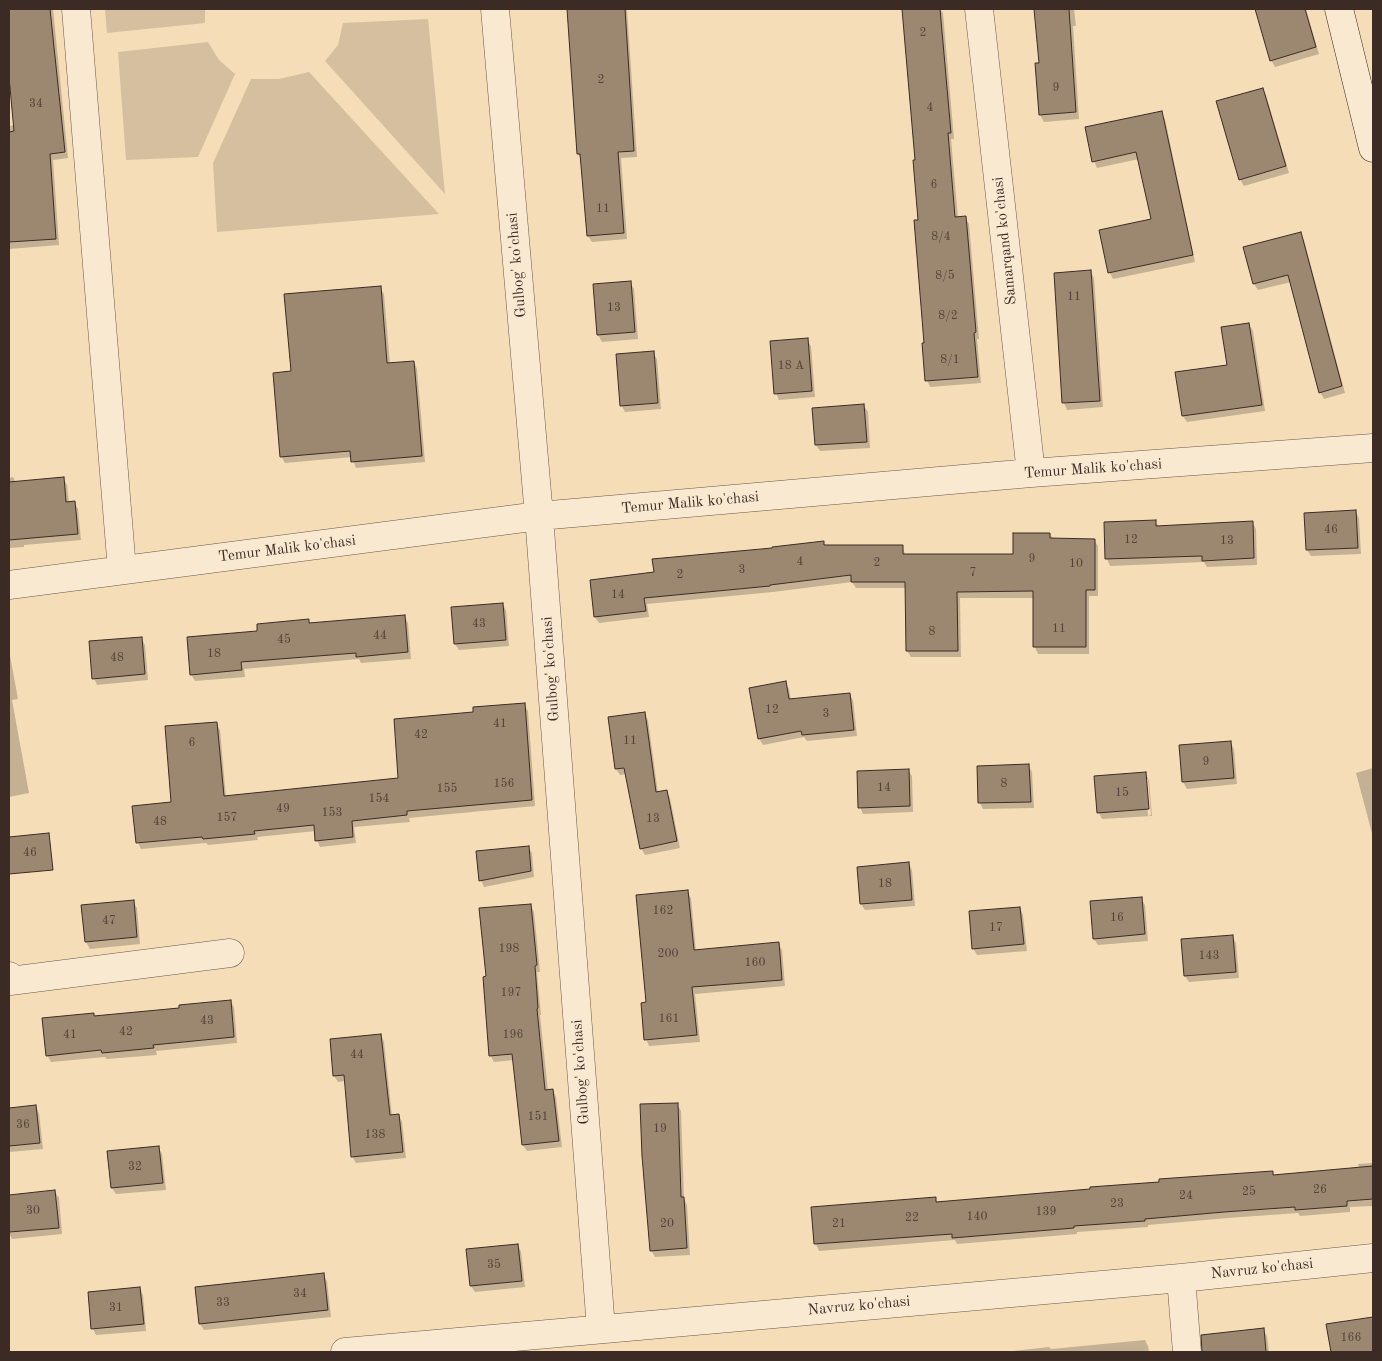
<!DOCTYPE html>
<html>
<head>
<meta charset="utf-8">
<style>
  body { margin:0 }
  #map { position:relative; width:1382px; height:1361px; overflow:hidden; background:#f5ddb7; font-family:"Old Standard TT",serif }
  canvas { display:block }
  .frame { position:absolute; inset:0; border:10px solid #3c2b25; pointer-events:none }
</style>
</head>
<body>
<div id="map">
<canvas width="1382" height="1361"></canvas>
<div class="frame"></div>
</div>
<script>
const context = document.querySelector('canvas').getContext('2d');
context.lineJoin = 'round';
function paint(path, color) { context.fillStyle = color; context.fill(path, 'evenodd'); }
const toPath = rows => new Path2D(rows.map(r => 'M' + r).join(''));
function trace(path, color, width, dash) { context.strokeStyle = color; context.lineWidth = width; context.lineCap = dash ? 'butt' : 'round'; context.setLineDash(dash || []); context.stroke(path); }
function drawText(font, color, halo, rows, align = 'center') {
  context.font = font + ' "Old Standard TT",serif'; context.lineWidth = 5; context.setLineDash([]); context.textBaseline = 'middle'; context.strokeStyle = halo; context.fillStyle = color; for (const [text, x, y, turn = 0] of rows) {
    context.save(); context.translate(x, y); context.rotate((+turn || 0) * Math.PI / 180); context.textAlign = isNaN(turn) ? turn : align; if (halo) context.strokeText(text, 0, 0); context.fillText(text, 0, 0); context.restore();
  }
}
const green = toPath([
  [105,9,205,9,205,23,107,33],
  [428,19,445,194,325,61,338,45,343,23],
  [208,42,219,60,235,74,198,157,126,160,118,52],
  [309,72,439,214,217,232,213,163,251,79,279,79]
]);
const shadow = toPath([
  [9,9,53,9,68,158,53,160,59,245,9,249,9,126,15,125,9,64],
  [568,9,627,9,637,157,621,158,627,239,592,242,588,236,582,160,578,154],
  [916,9,940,9,943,13,954,139,951,139,958,218,965,218,969,224,979,339,977,339,981,383,930,387,927,380,916,161,904,10],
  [1035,9,1074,9,1076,26,1073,26,1079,119,1044,122,1040,115,1036,64,1040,64],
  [1257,9,1306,9,1319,54,1275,67,1271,60],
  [1262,89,1266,95,1289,173,1244,186,1240,179],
  [1161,112,1165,119,1195,262,1113,279,1110,273,1152,220,1139,159,1097,168,1094,161],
  [1300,233,1304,240,1345,393,1324,399,1320,392,1291,282,1258,290,1254,284,1245,247],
  [1090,271,1094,278,1103,407,1067,410,1064,403,1055,274],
  [630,282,634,289,638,339,602,342,598,335,594,285],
  [380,288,384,294,390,364,414,362,417,369,425,462,356,468,352,457,285,463,281,456],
  [1249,324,1253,331,1265,411,1187,422,1183,416,1177,373,1228,366],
  [807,340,811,346,815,397,779,400,776,393],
  [653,353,657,359,661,409,625,412,622,406],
  [864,406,868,412,870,448,820,451,816,445],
  [13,477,16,483,63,478,67,485,69,503,74,503,78,509,81,540,24,545,24,547,9,548,9,478],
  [1356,512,1359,518,1361,554,1311,556,1307,550],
  [1155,521,1159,527,1252,522,1256,529,1257,565,1207,567,1204,562,1110,566,1107,559,1105,523],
  [1050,534,1053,539,1094,540,1098,546,1098,596,1089,596,1089,654,1038,654,1035,647,1035,598,960,598,961,657,911,657,907,651,906,588,856,588,852,582,773,592,647,604,649,617,599,623,595,617,655,574,774,549,823,542,826,546,902,546,906,556,1014,556],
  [502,604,506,610,509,646,459,650,455,644,453,608],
  [404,616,408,623,411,659,361,663,359,659,244,669,245,677,195,681,191,674,259,632,308,620,311,624],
  [141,638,145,645,148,680,97,685,94,678],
  [9,650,18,699,12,700,29,793,9,797],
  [785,682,789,689,791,700,849,694,853,700,857,736,807,741,804,737,763,745,759,738],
  [524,704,528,711,535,806,409,818,410,822,354,827,356,843,320,847,317,840,316,831,257,837,258,840,208,845,206,843,141,849,138,843,172,803,216,724,220,730,226,797,400,780,475,713],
  [644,714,648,720,658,793,666,791,670,798,680,848,645,855,641,848,627,774,620,775,616,769],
  [1230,742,1234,749,1237,784,1187,789,1183,782,1180,746],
  [1028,765,1032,772,1034,808,983,809,980,803,979,767],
  [1373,768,1373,837,1356,773],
  [908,770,912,776,913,812,863,814,860,807],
  [1145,773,1149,780,1152,816,1102,819,1099,813,1096,777],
  [1145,779,1148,779,1151,815,1148,816],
  [528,847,532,853,534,877,484,887,481,880],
  [909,864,912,870,915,906,865,910,861,904],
  [687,892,691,898,696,951,778,944,782,950,785,986,695,994,700,1042,649,1046,646,1039,647,1003],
  [1141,899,1145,905,1148,941,1098,945,1094,939],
  [133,902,137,908,140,944,90,949,86,942,83,906],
  [530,905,534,912,540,972,537,972,541,1015,540,1015,548,1091,553,1091,556,1097,562,1147,527,1151,523,1145,514,1060,494,1062,490,1055,487,978],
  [1020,908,1023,915,1027,951,977,955,973,948],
  [1232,936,1236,943,1239,978,1189,982,1185,976],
  [230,1001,234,1007,237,1043,156,1051,157,1055,107,1059,105,1057,51,1062,47,1055,95,1018,180,1009],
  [381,1035,384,1042,392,1116,399,1115,402,1122,406,1158,356,1163,352,1156,345,1081,338,1082,334,1076],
  [677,1104,681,1111,684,1199,687,1205,690,1255,655,1257,651,1250],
  [36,1107,39,1113,43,1149,9,1152,9,1109],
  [158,1147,162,1154,166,1190,116,1194,112,1188,108,1152],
  [1373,1163,1373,1206,1350,1207,1350,1212,1300,1216,1298,1213,1228,1218,1148,1225,1148,1227,1077,1232,1077,1234,957,1244,955,1240,819,1251,816,1244,813,1208,935,1199,938,1203,1002,1198,1272,1172,1274,1176,1359,1168,1358,1164],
  [55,1192,59,1198,62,1234,12,1239,9,1233,9,1196],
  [518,1245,521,1252,525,1287,475,1292,471,1286],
  [323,1275,327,1281,331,1317,204,1330,200,1324,197,1288],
  [139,1288,143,1295,146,1331,96,1335,93,1329,89,1293],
  [1373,1318,1373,1352,1332,1352,1328,1325],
  [1263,1330,1267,1336,1269,1352,1230,1352,1228,1333],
  [1145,1340,1148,1346,1149,1352,1004,1352,1049,1347,1051,1349]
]);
const building = toPath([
  [9,9,50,9,65,152,50,154,56,239,9,242,9,132,14,131,9,77,9,9],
  [567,9,625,9,634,151,618,152,624,233,587,236,580,154,577,154,567,9],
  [902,9,940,9,951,133,948,133,955,217,966,216,976,332,974,333,978,377,925,381,922,343,924,343,914,220,918,220,913,160,915,160,902,9],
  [1034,9,1069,9,1076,112,1039,115,1035,63,1039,63,1034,9],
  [1255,9,1305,9,1316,47,1270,61,1255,9],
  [1263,88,1286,166,1239,180,1216,101,1263,88],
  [1162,111,1193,255,1108,273,1099,230,1151,219,1136,152,1092,162,1085,127,1162,111],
  [1301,232,1342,386,1319,393,1288,275,1253,284,1243,247,1301,232],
  [1091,270,1100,401,1062,403,1054,273,1091,270],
  [631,281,635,332,597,335,593,284,631,281],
  [381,286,387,363,414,361,422,456,351,462,350,451,280,457,273,373,291,371,284,294,381,286],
  [1249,323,1262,405,1182,416,1175,372,1227,365,1221,327,1249,323],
  [808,338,812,391,774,394,770,341,808,338],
  [654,351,658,403,620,406,616,354,654,351],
  [864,404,867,442,815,445,812,408,864,404],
  [64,477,66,502,75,501,78,534,9,540,9,482,64,477],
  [1356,510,1358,548,1306,550,1304,513,1356,510],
  [1156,520,1156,526,1253,521,1254,558,1202,561,1202,556,1105,559,1104,522,1156,520],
  [1013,533,1050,533,1050,538,1095,539,1095,590,1086,590,1086,647,1033,647,1033,591,957,592,958,651,906,651,905,582,851,582,851,575,770,585,770,586,644,598,646,611,594,617,590,580,654,572,652,559,772,548,772,547,824,541,824,545,903,545,903,554,1013,554,1013,533],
  [503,603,506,640,454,644,451,607,503,603],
  [405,615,408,652,356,657,356,653,241,662,242,670,190,675,187,637,257,631,257,624,309,619,309,623,405,615],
  [142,637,145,674,92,679,89,641,142,637],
  [786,681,789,699,850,693,854,730,802,735,801,731,758,739,749,688,786,681],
  [525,703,532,800,407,811,407,815,352,821,353,837,315,841,314,825,254,831,255,834,203,839,202,837,136,843,132,806,171,802,165,726,217,722,224,796,398,778,394,719,473,712,473,707,525,703],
  [645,712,656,792,667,790,677,841,640,849,624,768,615,769,608,717,645,712],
  [1231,741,1234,778,1182,782,1179,745,1231,741],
  [1029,764,1031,802,978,803,977,766,1029,764],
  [909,769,910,806,858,808,857,771,909,769],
  [1146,772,1149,809,1097,813,1094,776,1146,772],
  [49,833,53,870,9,874,9,837,49,833],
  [529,846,531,871,479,881,476,851,529,846],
  [909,862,912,900,860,904,857,867,909,862],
  [688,890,694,950,779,942,782,980,692,987,697,1035,644,1040,641,1003,646,1002,636,895,688,890],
  [1142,897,1145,934,1093,939,1090,901,1142,897],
  [134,900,137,937,85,942,81,905,134,900],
  [531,904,537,965,535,966,538,1008,537,1009,545,1090,553,1089,559,1141,522,1145,512,1054,489,1056,483,977,486,976,479,908,531,904],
  [1020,907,1024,944,972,949,969,911,1020,907],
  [1233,935,1236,972,1184,976,1181,939,1233,935],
  [231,1000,234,1037,153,1045,154,1048,102,1053,101,1050,46,1056,42,1018,94,1013,94,1016,179,1008,179,1005,231,1000],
  [381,1034,390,1115,399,1114,403,1152,351,1157,344,1075,333,1076,330,1039,381,1034],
  [678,1103,681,1197,684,1197,687,1248,650,1251,642,1156,640,1104,678,1103],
  [36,1105,40,1143,9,1146,9,1108,36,1105],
  [159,1146,163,1183,111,1188,107,1151,159,1146],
  [1373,1166,1373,1199,1347,1201,1347,1206,1295,1210,1295,1207,1224,1212,1145,1219,1145,1221,1074,1226,1074,1228,952,1238,952,1234,814,1244,811,1207,936,1197,936,1202,1090,1189,1090,1187,1159,1182,1159,1179,1273,1171,1273,1175,1373,1166],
  [55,1190,59,1228,9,1232,9,1195,55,1190],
  [518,1244,522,1281,470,1286,466,1249,518,1244],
  [324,1273,328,1310,199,1324,195,1287,324,1273],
  [140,1287,144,1324,91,1329,88,1292,140,1287],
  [1373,1317,1373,1352,1331,1352,1326,1324,1373,1317],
  [1264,1328,1266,1352,1202,1352,1201,1335,1264,1328]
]);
const street = toPath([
  [76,9,122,570],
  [495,9,539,516,601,1329],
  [979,9,1031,473],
  [9,585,539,516,1031,473,1373,448],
  [9,976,10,981,230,953],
  [1181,1278,1187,1352],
  [345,1352,1181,1278,1373,1258]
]);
const secondary = toPath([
  [1339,9,1373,148]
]);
const numberNames = [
  ["2",923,33],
  ["2",601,80],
  ["9",1056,88],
  ["34",36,104],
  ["4",930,108],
  ["6",934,185],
  ["11",603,209],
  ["8/4",941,237],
  ["8/5",945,276],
  ["11",1074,297],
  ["13",614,308],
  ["8/2",948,316],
  ["8/1",950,360],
  ["18 А",791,366],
  ["46",1331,530],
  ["12",1131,540],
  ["13",1227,541],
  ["9",1032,559],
  ["4",800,562],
  ["2",877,563],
  ["10",1076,564],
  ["3",742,570],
  ["7",973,573],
  ["2",680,575],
  ["14",618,595],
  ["43",479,624],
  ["11",1059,629],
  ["8",932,632],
  ["44",380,636],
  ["45",284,640],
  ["18",214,654],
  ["48",117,658],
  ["12",772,710],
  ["3",826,714],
  ["41",500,724],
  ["42",421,735],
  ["11",630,741],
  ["6",192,743],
  ["9",1206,762],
  ["156",504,784],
  ["8",1004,784],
  ["14",884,788],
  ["155",447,789],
  ["15",1122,793],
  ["154",379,799],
  ["49",283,809],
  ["153",332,813],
  ["157",227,818],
  ["13",653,819],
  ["48",160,822],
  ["46",30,853],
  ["18",885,884],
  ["162",663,911],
  ["16",1117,918],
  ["47",109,921],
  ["17",996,928],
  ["198",509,949],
  ["200",668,954],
  ["143",1209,956],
  ["160",755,963],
  ["197",511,993],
  ["161",669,1019],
  ["43",207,1021],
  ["42",126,1032],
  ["41",70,1035],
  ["196",513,1035],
  ["44",357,1055],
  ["151",538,1117],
  ["36",23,1125],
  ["19",660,1129],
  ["138",375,1135],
  ["32",135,1167],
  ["26",1320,1190],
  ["25",1249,1192],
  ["24",1186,1196],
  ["23",1117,1204],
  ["30",33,1211],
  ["139",1046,1212],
  ["140",977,1217],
  ["22",912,1218],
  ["20",667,1224],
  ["21",839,1224],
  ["35",494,1265],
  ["34",300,1294],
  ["33",223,1303],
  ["31",116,1308],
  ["166",1351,1338]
];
const streetNames = [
  ["Samarqand ko'chasi",1005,241,-96],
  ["Gulbog' ko'chasi",517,265,-95],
  ["Temur Malik ko'chasi",1093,469,-4],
  ["Temur Malik ko'chasi",690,503,-5],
  ["Temur Malik ko'chasi",287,549,-7],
  ["Gulbog' ko'chasi",551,669,-94],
  ["Gulbog' ko'chasi",581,1072,-94],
  ["Navruz ko'chasi",1262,1269,-6],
  ["Navruz ko'chasi",859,1306,-5]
];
paint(green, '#d6bf9e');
paint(shadow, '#0003');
paint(building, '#9c8871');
trace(building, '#3c2b25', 1);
trace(street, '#6a584a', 29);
trace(secondary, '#3c2b25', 29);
trace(street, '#f8e9d0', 28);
trace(secondary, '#f8e9d0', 28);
drawText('12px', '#544238', null, numberNames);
drawText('15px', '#3c2b25', '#f8e9d0', streetNames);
</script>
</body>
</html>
